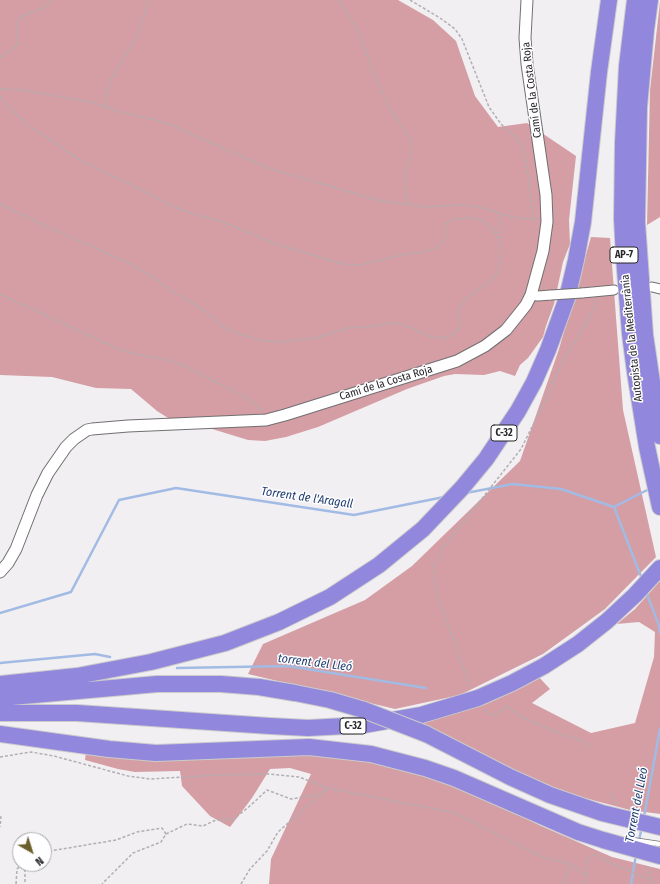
<!DOCTYPE html>
<html>
<head>
<meta charset="utf-8">
<style>
  body { margin:0 }
  #map { position:relative; width:660px; height:884px; overflow:hidden; background:#f2eff3; font-family:"Fira Sans Condensed",sans-serif }
  canvas { display:block }
  .north { position:absolute; left:12px; top:832px; width:40px; height:40px; box-sizing:border-box; background:#fefdff; border:1px solid #a8a8a9; border-radius:50%; rotate:141deg; font-size:11px; font-weight:700; line-height:16px; text-align:center; color:#282829 }
  .north::after { content:''; display:block; margin:auto; width:14px; height:18px; background:#6b5f2c; clip-path:polygon(50% 0,100% 100%,50% 72%,0 100%) }
</style>
</head>
<body>
<div id="map">
<canvas width="660" height="884"></canvas>
<div class="north">N</div>
</div>
<script>
const context = document.querySelector('canvas').getContext('2d');
context.lineJoin = 'round';
function paint(path, color) { context.fillStyle = color; context.fill(path, 'evenodd'); }
const toPath = rows => new Path2D(rows.map(r => 'M' + r).join(''));
function trace(path, color, width, dash) { context.strokeStyle = color; context.lineWidth = width; context.lineCap = dash ? 'butt' : 'round'; context.setLineDash(dash || []); context.stroke(path); }
function drawText(font, color, halo, rows, align = 'center') {
  context.font = font + ' "Fira Sans Condensed",sans-serif'; context.lineWidth = 3; context.setLineDash([]); context.textBaseline = 'middle'; context.strokeStyle = halo; context.fillStyle = color; for (const [text, x, y, turn = 0] of rows) {
    context.save(); context.translate(x, y); context.rotate((+turn || 0) * Math.PI / 180); context.textAlign = isNaN(turn) ? turn : align; if (halo) context.strokeText(text, 0, 0); context.fillText(text, 0, 0); context.restore();
  }
}
const forest = toPath([
  [0,0,398,0,433,20,456,41,475,96,498,127,527,123,576,156,569,220,570,244,563,262,554,304,546,326,543,337,528,358,520,365,515,376,500,371,484,375,455,374,444,376,407,389,318,427,286,437,265,441,248,440,209,428,176,423,157,411,131,389,96,388,52,377,0,375],
  [660,2,660,217,647,225,650,90],
  [591,237,610,238,623,410,656,557,605,609,543,654,460,695,395,709,248,674,263,644,365,600,412,566,520,461,559,349],
  [660,581,660,814,630,810,581,797,526,778,447,738,423,723,495,699,538,676,550,689,532,703,591,733,635,723,654,657,655,632,639,622,617,624,635,609],
  [86,752,146,760,297,752,360,760,424,774,505,807,539,825,612,857,660,869,660,884,269,884,271,859,311,774,290,768,270,769,252,798,230,827,210,816,182,786,180,771,135,772,118,769,85,760]
]);
const stream = toPath([
  [466,493,513,484,561,489,614,507,651,488],
  [614,507,642,579],
  [646,592,659,625,660,633],
  [0,613,71,592,119,500,176,488,354,515,444,497],
  [0,663,95,654,110,657],
  [177,668,288,666,426,688],
  [644,817,660,729],
  [639,840,642,827],
  [631,884,636,855]
]);
const path = toPath([
  [339,0,360,35,372,69,388,105,407,134,412,148,405,179,408,204],
  [410,0,440,18,455,29,462,39,489,107,501,124,518,140,523,148,529,180,533,219],
  [0,57,9,52,18,43,17,24,18,20,24,15,37,11,53,0],
  [0,89,23,90,90,102,124,113,152,119,171,125,268,168,377,200,424,207,463,205,479,207,512,217,539,220],
  [0,96,9,107,29,126,83,162,124,181,177,208,197,215,223,222,276,244,339,263,350,265,360,265,405,254,423,252,437,248,444,241,446,224,453,219,471,218,481,220,492,228,500,240],
  [105,106,106,95,110,81,137,36,149,0],
  [0,204,50,228,125,261,148,274,172,291,201,308,225,328,237,333,259,340,281,342,315,338,349,328,365,327,392,323,404,325,431,337,445,338,453,335,460,326,459,310,462,303,469,296,491,281,497,274,500,264,500,213],
  [0,294,116,348,135,354,168,360,182,365,247,398,263,411],
  [470,687,438,597,433,569,442,549,521,449,543,405,561,364,589,319,597,299],
  [484,710,491,715,499,714,507,706,520,716,561,734,581,740,591,748],
  [0,757,31,752,54,756,128,776,150,779,218,775,269,774,299,777,328,788,455,813,540,856,570,864,587,875,585,884],
  [611,793,617,805],
  [0,817,1,817,0,827],
  [166,834,187,824,203,826,216,820,234,819,251,805,267,790,291,799,321,794],
  [44,852,116,840,137,832,162,828,166,834,161,842,133,853,102,884],
  [25,864,25,884],
  [646,867,653,884],
  [587,874,586,862,590,856,596,855,612,864,651,880],
  [16,884,17,869,22,864],
  [241,884,250,869,267,851,278,832,328,788],
  [564,884,570,864]
]);
const service = toPath([
  [626,839,660,844]
]);
const minor = toPath([
  [652,287,660,289],
  [582,293,614,290],
  [531,295,538,296,551,295]
]);
const tertiary = toPath([
  [0,572,8,563,16,549,37,495,48,473,66,447,74,439,87,430,92,429,128,426,266,420,285,415,457,361,485,346,506,330,526,305,531,295,543,251,547,222,546,195,527,64,525,38,527,0]
]);
const motorway = toPath([
  [635,0,627,66,623,143,622,219,624,257,630,334,635,372,647,447,660,507],
  [650,0,646,30,639,107,637,222,645,335,660,436],
  [0,684,77,676,151,662,225,643,279,622,330,597,379,565,423,529,462,488,486,459,518,411,534,382,548,350,567,298,576,260,583,222,599,72,609,0],
  [0,698,157,684,221,684,259,687,295,693,330,700,364,710],
  [0,713,77,713,270,726,308,728,364,725,421,715,478,698,512,683,544,666,578,644,607,621,635,595,660,568],
  [0,734,109,749,156,753,309,747,371,754,425,768,454,778,578,832,603,840,660,856],
  [426,734,510,777,550,795,602,813,660,827]
]);
const minorBridge = toPath([
  [551,295,582,293]
]);
const motorwayBridge = toPath([
  [364,710,426,734]
]);
const shields = [
  [624,255,28],
  [504,433,26],
  [353,726,26]
];
const shieldNames = [
  ["AP-7",624,255],
  ["C-32",504,433],
  ["C-32",353,726]
];
const streetNames = [
  ["Camí de la Costa Roja",532,90,-97],
  ["Autopista de la Mediterrània",632,338,-96],
  ["Camí de la Costa Roja",386,383,-17]
];
const waterNames = [
  ["Torrent de l'Aragall",307,498,8],
  ["torrent del Lleó",315,663,7],
  ["Torrent del Lleó",637,805,-79]
];
paint(forest, '#d49ea4');
trace(stream, '#a2bbe4', 2.5);
trace(service, '#716f72', 6);
trace(minor, '#716f72', 11);
trace(tertiary, '#716f72', 13);
trace(motorway, '#cbcbcc', 18);
trace(path, '#b1afb2', 1.5, [3, 2]);
trace(service, '#fff', 4.5);
trace(minor, '#fff', 9);
trace(tertiary, '#fff', 11);
trace(motorway, '#9187dc', 16);
trace(minorBridge, '#716f72', 11, []);
trace(motorwayBridge, '#cbcbcc', 18, []);
trace(minorBridge, '#fff', 9);
trace(motorwayBridge, '#9187dc', 16);
for (const [x, y, w] of shields) { const box = new Path2D(); box.roundRect(x - w / 2, y - 8, w, 16, 3); context.fillStyle = '#fefdff'; context.fill(box); trace(box, '#282829', 1); }
drawText('bold 10px', '#282829', null, shieldNames);
drawText('11px', '#282829', '#fefdff', streetNames);
drawText('italic 12px', '#1f3d6f', '#fefdff', waterNames);
</script>
</body>
</html>
